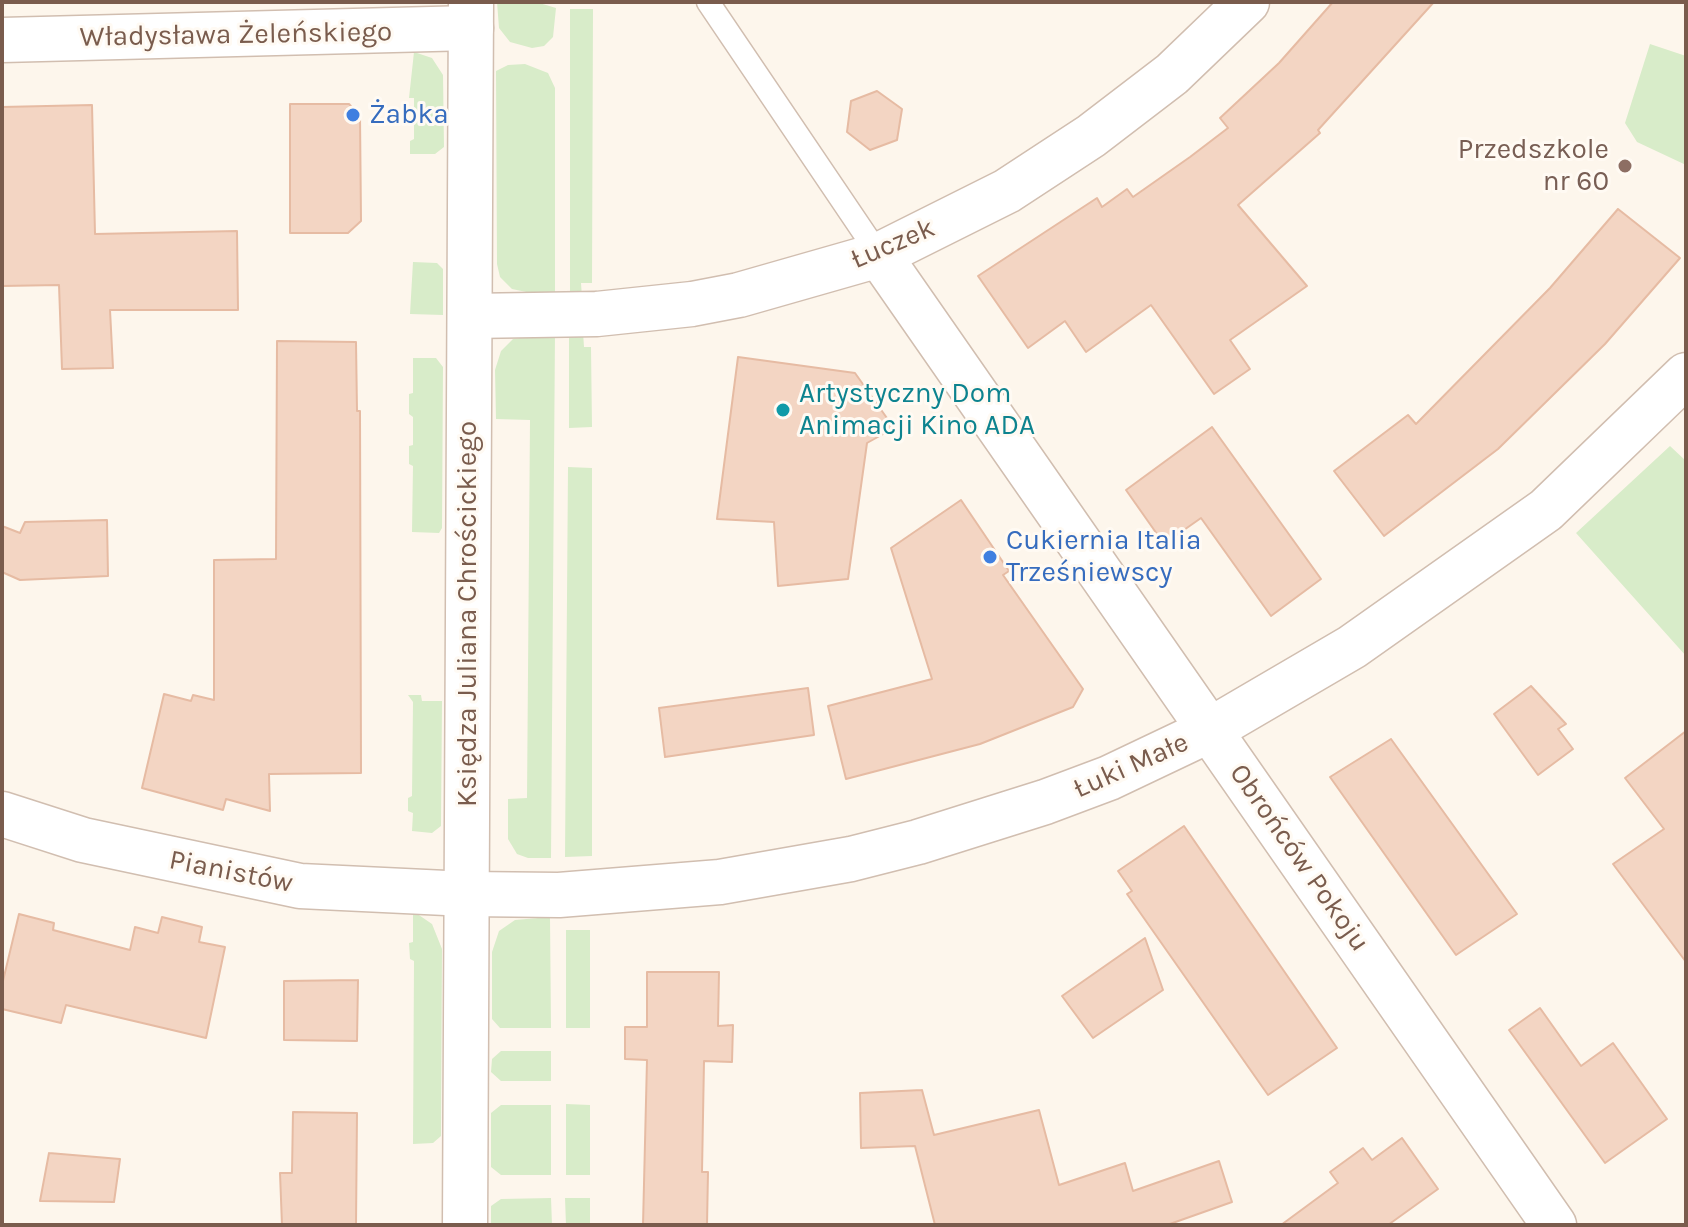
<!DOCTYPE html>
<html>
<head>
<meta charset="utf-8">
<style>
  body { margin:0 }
  #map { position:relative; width:1688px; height:1227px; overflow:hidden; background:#fdf6ec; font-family:Karla,sans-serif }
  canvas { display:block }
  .frame { position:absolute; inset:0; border:4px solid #7a5c4d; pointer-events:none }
</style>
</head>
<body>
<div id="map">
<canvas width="1688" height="1227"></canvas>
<div class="frame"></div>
</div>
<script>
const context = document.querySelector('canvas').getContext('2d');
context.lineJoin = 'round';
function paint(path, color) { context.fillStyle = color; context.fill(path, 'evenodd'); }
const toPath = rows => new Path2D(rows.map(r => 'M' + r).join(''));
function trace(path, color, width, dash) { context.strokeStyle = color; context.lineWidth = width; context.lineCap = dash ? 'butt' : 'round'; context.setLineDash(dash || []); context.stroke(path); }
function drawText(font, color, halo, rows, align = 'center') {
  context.font = font + ' Karla,sans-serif'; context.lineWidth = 6; context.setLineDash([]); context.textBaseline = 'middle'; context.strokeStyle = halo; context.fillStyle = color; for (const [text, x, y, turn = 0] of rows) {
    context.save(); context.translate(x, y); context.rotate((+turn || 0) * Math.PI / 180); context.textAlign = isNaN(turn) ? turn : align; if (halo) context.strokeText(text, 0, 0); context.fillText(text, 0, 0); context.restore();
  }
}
const green = toPath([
  [497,2,536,2,556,8,553,37,544,46,532,48,510,42,499,28],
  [570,9,593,9,592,283,581,283,582,297,570,298],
  [1650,44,1686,56,1686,165,1637,142,1625,123],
  [414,52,432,58,443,75,444,147,435,154,410,154,410,141,414,139,414,98,409,98],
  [525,64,548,73,555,88,555,298,512,289,500,277,497,264,496,71,508,65],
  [413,262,437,263,443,269,443,315,410,314],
  [569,332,583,332,584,347,591,347,592,427,569,428],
  [555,333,551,858,528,858,517,854,508,839,508,799,527,798,530,420,496,419,495,370,501,351,513,339],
  [413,358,436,358,443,367,442,528,439,533,412,532,413,466,409,464,409,446,413,445,413,417,409,414,409,394,413,393],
  [1670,446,1686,461,1686,656,1576,533],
  [568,467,592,468,592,856,565,857],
  [408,695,421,695,422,701,442,701,441,826,432,833,412,831,413,813,408,811,408,798,412,796,413,702],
  [413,911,432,924,442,949,441,1136,433,1143,413,1144,414,961,410,959,409,943,413,942],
  [550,917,551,1028,500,1028,492,1019,492,952,499,931,515,920],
  [566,930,590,930,590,1028,566,1028],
  [501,1051,551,1051,551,1081,501,1081,491,1072,492,1059],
  [566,1104,590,1105,590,1175,566,1175],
  [501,1105,551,1105,551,1175,501,1175,491,1167,491,1113],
  [551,1198,552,1225,491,1225,491,1206,501,1199],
  [565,1198,590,1198,590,1225,566,1225]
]);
const building = toPath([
  [1333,2,1434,2,1318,130,1320,133,1238,205,1307,286,1230,340,1250,369,1214,394,1151,305,1086,352,1065,321,1028,348,978,276,1097,198,1102,207,1127,189,1133,197,1190,157,1228,128,1220,118,1279,63,1333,2],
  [877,91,902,109,897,140,870,150,847,132,851,101,877,91],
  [290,104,349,104,360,116,361,221,348,233,290,233,290,104],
  [92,105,95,234,237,231,238,310,110,310,113,368,62,369,59,285,2,286,2,107,92,105],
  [1618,209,1680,258,1605,344,1498,449,1384,536,1334,471,1408,415,1416,424,1550,288,1618,209],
  [277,341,356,342,357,411,360,411,361,773,269,774,270,811,226,799,223,810,142,788,164,694,191,701,193,695,214,700,214,560,276,559,277,341],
  [738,357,855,373,894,428,867,443,848,579,778,586,774,522,717,519,738,357],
  [1212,427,1321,579,1271,616,1201,518,1164,544,1126,490,1212,427],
  [961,500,1009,571,1003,575,1083,689,1073,707,980,744,846,779,828,706,932,679,891,548,961,500],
  [107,520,108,576,20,580,2,572,2,526,20,533,25,522,107,520],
  [1531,686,1566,724,1558,729,1573,749,1538,775,1494,714,1531,686],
  [808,688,814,735,665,757,659,708,808,688],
  [1686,731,1686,962,1613,864,1664,829,1625,778,1686,731],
  [1391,739,1517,914,1456,955,1330,777,1391,739],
  [1184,826,1337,1048,1268,1095,1127,894,1132,891,1118,871,1184,826],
  [19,914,54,923,53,930,130,950,135,927,158,933,162,917,202,927,199,942,225,947,206,1038,66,1005,61,1023,2,1009,2,985,19,914],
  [1145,938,1163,990,1093,1038,1062,996,1145,938],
  [647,972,719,972,718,1026,733,1025,732,1062,704,1061,702,1172,708,1172,707,1225,643,1225,647,1060,625,1059,625,1027,647,1027,647,972],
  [358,980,357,1041,284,1040,284,981,358,980],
  [1540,1008,1581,1066,1613,1043,1667,1119,1605,1163,1509,1030,1540,1008],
  [922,1090,934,1135,1039,1110,1059,1185,1125,1163,1133,1191,1219,1161,1232,1202,1167,1225,935,1225,915,1146,861,1148,860,1093,922,1090],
  [293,1112,357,1113,356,1225,282,1225,280,1173,292,1173,293,1112],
  [1402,1138,1438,1189,1388,1225,1281,1225,1338,1183,1330,1172,1363,1148,1372,1160,1402,1138],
  [49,1153,120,1159,114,1202,40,1201,49,1153]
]);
const service = toPath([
  [708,2,879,255]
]);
const minor = toPath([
  [2,40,471,28],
  [879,255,1554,1225],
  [470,316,597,314,692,304,739,295,879,255,1007,191,1091,136,1172,74,1247,2],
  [2,814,83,840,300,886,467,894,559,895,720,882,851,859,918,842,1045,802,1109,778,1210,730,1352,647,1546,510,1686,375]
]);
const tertiary = toPath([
  [465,1225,471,2]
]);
const markers = [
  [353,115,8,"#3f7fe0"],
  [1625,166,8,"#8d6e63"],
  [783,410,8,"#0f9aa8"],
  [990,557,8,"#3f7fe0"]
];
const streetNames = [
  ["Władysława Żeleńskiego",236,35,-1],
  ["Łuczek",893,244,-23],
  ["Księdza Juliana Chrościckiego",468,614,-90],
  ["Łuki Małe",1131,766,-24],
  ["Obrońców Pokoju",1299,858,55],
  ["Pianistów",231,872,11]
];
const shopNames = [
  ["Żabka",369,115],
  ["Cukiernia Italia",1006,541],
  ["Trześniewscy",1006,573]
];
const educationNames = [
  ["Przedszkole",1609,150],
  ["nr 60",1609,182]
];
const cultureNames = [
  ["Artystyczny Dom",799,394],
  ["Animacji Kino ADA",799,426]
];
paint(green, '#d8ecc9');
paint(building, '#f3d5c3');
trace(building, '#e6bba3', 2);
trace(service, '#d1beb0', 25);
trace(minor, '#d1beb0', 47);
trace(tertiary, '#d1beb0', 47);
trace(service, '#fff', 22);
trace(minor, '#fff', 44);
trace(tertiary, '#fff', 44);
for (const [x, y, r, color] of markers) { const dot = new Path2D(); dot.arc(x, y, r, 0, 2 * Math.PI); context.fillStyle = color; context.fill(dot); trace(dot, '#fffaf3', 3); }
drawText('28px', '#7a5c4d', '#fffaf3', streetNames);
drawText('28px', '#366cbe', '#fffaf3', shopNames, 'left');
drawText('28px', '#785e54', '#fffaf3', educationNames, 'right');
drawText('28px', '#0d838f', '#fffaf3', cultureNames, 'left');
</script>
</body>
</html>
